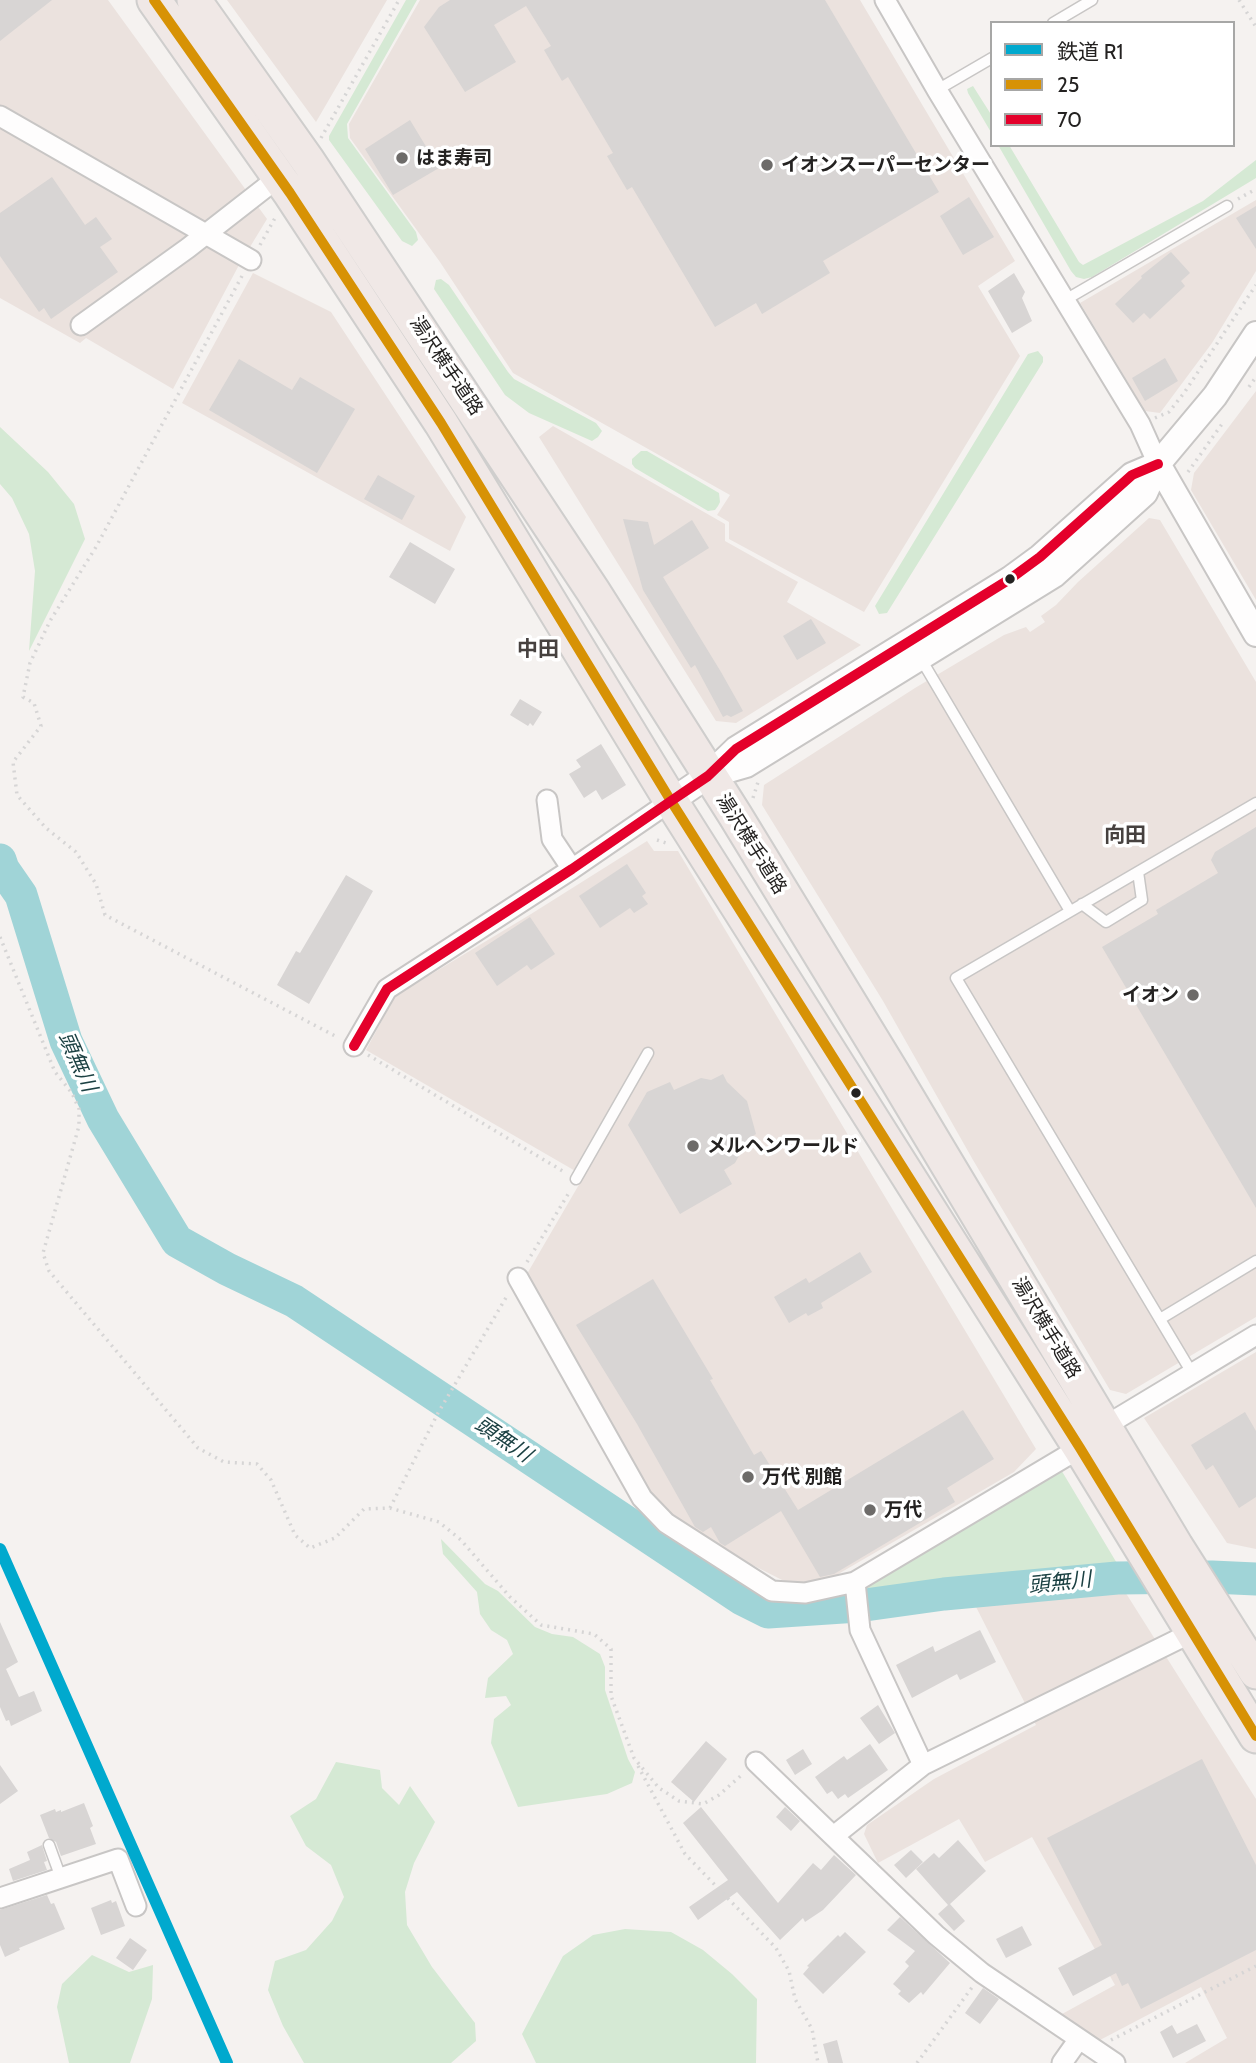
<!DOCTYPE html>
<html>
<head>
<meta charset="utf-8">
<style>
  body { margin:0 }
  #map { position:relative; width:1256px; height:2063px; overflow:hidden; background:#f5f2f0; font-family:Cabin,"Noto Sans JP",sans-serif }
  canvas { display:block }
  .legend { position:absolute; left:990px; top:21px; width:245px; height:126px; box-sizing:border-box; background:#fff; border:2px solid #a7a7a6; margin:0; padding:9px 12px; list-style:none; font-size:21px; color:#242221 }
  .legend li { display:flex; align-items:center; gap:14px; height:35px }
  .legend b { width:35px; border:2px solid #a7a7a6 }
</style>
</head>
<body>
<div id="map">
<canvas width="1256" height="2063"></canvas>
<ul class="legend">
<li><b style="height:9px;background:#00a9ce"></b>鉄道 R1</li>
<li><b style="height:9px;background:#d79205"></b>25</li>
<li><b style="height:9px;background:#e4002b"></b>70</li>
</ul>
</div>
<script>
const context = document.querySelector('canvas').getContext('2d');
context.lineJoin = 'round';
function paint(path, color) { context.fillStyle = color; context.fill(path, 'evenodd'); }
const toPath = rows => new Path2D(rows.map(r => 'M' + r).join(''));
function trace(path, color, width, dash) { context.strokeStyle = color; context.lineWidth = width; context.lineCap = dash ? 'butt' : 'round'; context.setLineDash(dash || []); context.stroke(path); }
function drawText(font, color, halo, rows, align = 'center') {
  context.font = font + ' Cabin,"Noto Sans JP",sans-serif'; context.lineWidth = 7; context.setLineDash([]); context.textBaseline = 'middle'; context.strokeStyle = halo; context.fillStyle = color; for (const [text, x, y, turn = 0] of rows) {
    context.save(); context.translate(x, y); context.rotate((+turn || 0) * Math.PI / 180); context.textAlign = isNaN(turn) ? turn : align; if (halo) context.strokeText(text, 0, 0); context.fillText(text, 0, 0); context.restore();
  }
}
const built = toPath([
  [0,0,108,0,267,219,239,265,173,389,86,338,80,343,0,298],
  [227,0,387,0,316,122],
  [420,0,860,0,1015,261,978,286,1020,356,864,612,729,539,729,522,717,515,730,495,513,373,440,262,350,138,349,124],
  [1256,200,1256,271,1212,343,1160,413,1145,411,1080,303],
  [253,273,331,312,466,517,450,551,182,403],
  [1256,391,1256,600,1191,490,1194,473],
  [553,426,725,524,725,541,798,582,787,602,861,645,736,723,716,721,539,437],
  [1149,518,1160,520,1256,682,1256,1317,1126,1394,1110,1390,973,1160,883,1001,762,805,764,785,915,688,1004,635,1026,627,1030,632,1045,622,1041,616,1056,605,1078,582],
  [647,841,654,851,678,851,1036,1449,1014,1472,821,1584,788,1583,727,1552,659,1508,524,1279,584,1176,366,1050,395,996,531,914],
  [1256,1352,1256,1549,1227,1543,1144,1418],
  [1122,1587,1256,1799,1256,2063,1185,2063,1227,2038,1201,1987,1100,2040,1062,2014,1115,1985,1032,1837,985,1862,959,1819,878,1863,864,1834,867,1825,934,1779,1036,1725,973,1601]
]);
const green = toPath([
  [406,0,417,0,347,124,348,138,416,232,418,240,412,246,402,241,329,140,329,136],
  [973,86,992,116,992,134,968,93,967,89],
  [998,145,1009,145,1079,262,1083,265,1203,201,1256,160,1256,178,1092,277,1084,279,1076,277,1071,271],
  [441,279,449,285,508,372,514,379,596,423,602,431,598,437,592,441,529,413,505,395,434,289,436,280],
  [1038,351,1043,357,1043,362,887,613,879,614,875,606,1028,354],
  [0,427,48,472,74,504,85,539,29,651,35,571,29,534,12,498,0,484],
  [641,451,647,451,719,493,720,502,718,506,715,510,708,511,635,468,632,464,632,459],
  [1060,1468,1118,1565,870,1592,866,1584],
  [441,1539,485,1584,498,1591,535,1627,552,1634,573,1637,600,1654,605,1667,605,1690,628,1759,635,1772,632,1783,607,1794,518,1807,491,1743,494,1719,511,1705,506,1696,485,1698,488,1678,513,1654,507,1640,491,1630,480,1614,477,1592,443,1554],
  [336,1762,380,1770,382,1788,399,1805,410,1786,435,1822,414,1863,405,1892,407,1925,432,1967,475,2023,476,2041,451,2063,304,2063,283,2026,268,1990,275,1961,306,1950,332,1921,344,1897,331,1865,306,1846,290,1816,316,1799],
  [625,1929,671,1932,703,1950,732,1974,757,1999,756,2063,536,2063,522,2034,563,1956,593,1935],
  [92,1955,129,1972,153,1965,152,1999,130,2063,69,2063,57,2007,62,1984]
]);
const river = toPath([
  [0,860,3,869,21,895,66,1041,103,1119,177,1241,227,1269,294,1301,742,1599,768,1612,858,1606,944,1594,1117,1578,1212,1577,1256,1579]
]);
const building = toPath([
  [0,0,52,0,0,41],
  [450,0,825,0,939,192,823,261,830,273,762,314,756,303,715,327,632,187,627,190,607,156,613,153,568,77,562,81,544,50,551,46,526,6,494,25,516,62,465,92,424,27,439,7],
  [410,120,439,168,393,195,365,149],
  [52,177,85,225,96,217,112,239,100,247,118,272,51,319,44,308,39,312,0,256,0,213],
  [969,197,994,237,963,255,940,216],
  [1256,206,1256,249,1236,218],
  [1171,252,1190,273,1181,281,1185,286,1150,319,1144,313,1133,323,1115,304,1142,278,1141,276],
  [1014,273,1025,292,1022,298,1032,321,1012,333,988,291],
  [1165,358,1178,381,1145,401,1132,378],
  [239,359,292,390,300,377,355,409,317,473,209,410],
  [378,475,415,496,402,520,364,499],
  [623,519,648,522,654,545,692,520,709,548,663,577,721,672,743,711,731,717,727,715,723,717,695,665,691,668,643,590],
  [410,542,455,569,435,604,389,577],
  [811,619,826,643,797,660,783,636],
  [520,699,542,712,533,726,530,723,528,726,510,715],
  [601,744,626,785,602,800,596,790,584,798,569,774,581,767,576,760],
  [1256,827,1256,1208,1102,947,1158,914,1156,910,1218,873,1211,860,1215,852],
  [627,864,646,893,642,896,648,904,634,913,630,908,600,928,579,896],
  [346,875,373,891,309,1004,277,985,296,951,300,953],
  [530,917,555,954,531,970,527,965,497,986,475,953],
  [723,1074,727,1082,747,1101,756,1134,748,1139,735,1163,724,1170,732,1184,680,1214,628,1125,647,1092,670,1082,674,1090,701,1078,711,1080],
  [860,1252,872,1272,821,1303,823,1308,808,1316,806,1313,789,1323,774,1297,806,1278,809,1283],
  [653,1279,713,1379,710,1380,754,1455,761,1451,798,1510,963,1410,994,1459,947,1488,955,1502,834,1574,820,1577,781,1511,725,1546,720,1543,711,1527,703,1532,695,1527,637,1424,576,1325],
  [1245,1412,1256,1431,1256,1497,1239,1508,1213,1465,1206,1470,1191,1445],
  [0,1622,18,1662,6,1669,19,1697,34,1691,42,1711,11,1726,9,1720,6,1721,0,1707],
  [980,1630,996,1662,960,1680,957,1674,912,1698,896,1665,933,1646,935,1652],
  [878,1705,895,1733,879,1744,860,1718],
  [706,1741,727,1759,694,1802,671,1782],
  [870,1744,888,1770,848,1798,845,1794,838,1799,832,1791,827,1794,815,1777,844,1756,847,1760],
  [803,1749,812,1764,795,1775,786,1760],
  [1202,1759,1256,1865,1256,1950,1141,2009,1128,1983,1122,1986,1116,1973,1073,1996,1058,1968,1102,1945,1047,1838],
  [0,1765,18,1791,0,1804],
  [84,1803,93,1826,90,1828,96,1844,61,1856,56,1842,49,1838,40,1815,55,1809,56,1812,61,1810,61,1812],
  [701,1807,778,1903,813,1863,821,1870,834,1855,856,1875,823,1910,805,1922,803,1918,780,1940,737,1892,698,1920,689,1907,728,1880,683,1823],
  [785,1807,800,1821,791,1831,776,1817],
  [958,1840,986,1871,950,1904,965,1921,954,1931,938,1914,948,1905,916,1869,934,1853,939,1858],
  [42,1845,47,1861,44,1862,47,1870,13,1881,9,1869,30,1860,27,1852],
  [911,1850,923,1862,906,1878,894,1865],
  [47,1895,51,1904,54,1903,65,1929,19,1948,20,1950,5,1957,0,1945,0,1910],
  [111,1900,112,1903,116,1901,125,1926,101,1935,91,1908],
  [900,1917,950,1963,923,1995,921,1992,909,2003,898,1994,901,1991,893,1984,909,1966,905,1962,915,1951,887,1930],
  [1022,1926,1032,1945,1006,1958,996,1939],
  [845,1932,866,1952,823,1994,803,1974,809,1967,807,1966,838,1935,840,1937],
  [130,1938,147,1950,133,1970,116,1958],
  [983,1988,999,1999,980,2024,965,2013],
  [1197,2024,1206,2041,1173,2058,1160,2032,1172,2025,1177,2034],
  [837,2040,843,2063,828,2063,823,2044]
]);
const path = toPath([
  [1239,0,1256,27],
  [321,138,399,0],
  [1238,199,1256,189],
  [260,245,275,218],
  [242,276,96,547,50,621,30,663,23,697,34,703,41,726,13,762,17,795,46,828,76,852,96,884,105,915,337,1037],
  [1249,387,1256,377],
  [1155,418,1169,412,1184,393,1256,285],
  [1188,472,1222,424],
  [753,798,758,782],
  [657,840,669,844],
  [0,937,55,1072,72,1093,79,1109,79,1126,43,1253,49,1271,198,1448,224,1462,257,1464,271,1480,295,1535,310,1548,335,1538,364,1509,390,1508,439,1522,461,1540,510,1597,541,1625,594,1634,611,1649,611,1696,634,1758,659,1788,679,1801,703,1804,719,1795,744,1773],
  [368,1055,566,1173],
  [527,1262,570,1191],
  [390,1508,438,1413,507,1296],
  [638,1766,685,1854,776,1948,789,1971,795,1999,812,2029,818,2063],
  [1111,2040,1256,1966],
  [917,2063,973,1986]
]);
const service = toPath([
  [1053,23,1092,0],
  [937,90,992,58],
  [1065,300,1227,206],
  [921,659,1070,911],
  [1082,904,1106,922,1142,900,1138,872],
  [576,1179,648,1053],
  [1160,1319,1256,1261],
  [1192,1373,956,978,1256,803],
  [49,1845,61,1878]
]);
const minor = toPath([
  [885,0,937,90,1140,424,1158,464],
  [0,116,251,260],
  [81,325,188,248,279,177],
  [547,800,552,839,572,869],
  [354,1046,387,989,572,869,671,801],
  [518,1278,642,1498,666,1523,772,1591,805,1593,855,1582],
  [1105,1426,1256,1335],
  [756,1762,936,1935,982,1973,1115,2063],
  [923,1765,860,1630,855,1582,1080,1448],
  [835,1835,923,1765,1193,1632],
  [0,1898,118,1859,136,1906],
  [1062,2063,1079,2039]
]);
const tertiary = toPath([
  [1158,464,1256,634],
  [708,776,746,765,1054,575,1145,493,1158,464,1215,396,1256,334],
  [671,801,708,776,736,749,1010,579,1040,557,1132,475,1158,464]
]);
const trunk = toPath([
  [154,0,290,193,441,423,671,801,1080,1448,1256,1736],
  [194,0,308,161,593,591,735,815,892,1072,1176,1546,1256,1672]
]);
const bus1 = toPath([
  [154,0,290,193,441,423,671,801,1080,1448,1256,1736]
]);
const bus2 = toPath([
  [354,1046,387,989,572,869,671,801,708,776,736,749,1010,579,1040,557,1132,475,1158,464]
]);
const rail1 = toPath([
  [0,1549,227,2063]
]);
const markers = [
  [402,158,7,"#6d6b69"],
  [767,165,7,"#6d6b69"],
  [1010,579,6,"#242221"],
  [1193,995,7,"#6d6b69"],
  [856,1093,6,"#242221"],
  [693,1146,7,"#6d6b69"],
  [748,1477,7,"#6d6b69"],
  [870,1510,7,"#6d6b69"]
];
const poiNames = [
  ["はま寿司",416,158],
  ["イオンスーパーセンター",781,165],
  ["イオン",1179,995,"right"],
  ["メルヘンワールド",707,1146],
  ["万代 別館",762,1477],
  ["万代",884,1510]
];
const streetNames = [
  ["湯沢横手道路",446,366,56],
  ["湯沢横手道路",751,844,58],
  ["湯沢横手道路",1046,1328,59]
];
const neighbourhoodNames = [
  ["中田",538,650],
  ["向田",1125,836]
];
const waterNames = [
  ["頭無川",77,1062,66],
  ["頭無川",503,1440,34],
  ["頭無川",1060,1583,-6]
];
paint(built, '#ebe2de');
paint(green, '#d5e9d4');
trace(river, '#a0d4d7', 33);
paint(building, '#d8d5d4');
trace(service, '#c8c6c5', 13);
trace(minor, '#c8c6c5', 23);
trace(tertiary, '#c8c6c5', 28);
trace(trunk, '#cfcecd', 37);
trace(path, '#d6d5d5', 3.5, [2, 5]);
trace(service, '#fefdfd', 10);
trace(minor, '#fefdfd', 19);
trace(tertiary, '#fefdfd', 24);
trace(trunk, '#f0e8e6', 33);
trace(bus1, '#d79205', 10);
trace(bus2, '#e4002b', 10);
trace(rail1, '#00a9ce', 12);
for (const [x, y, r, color] of markers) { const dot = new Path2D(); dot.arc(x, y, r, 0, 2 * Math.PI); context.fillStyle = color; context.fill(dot); trace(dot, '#fff', 2.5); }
drawText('bold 19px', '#242221', '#fff', poiNames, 'left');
drawText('19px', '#242221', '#fff', streetNames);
drawText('bold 21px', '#46413f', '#fff', neighbourhoodNames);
drawText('italic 21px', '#1c4143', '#fff', waterNames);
</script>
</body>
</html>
